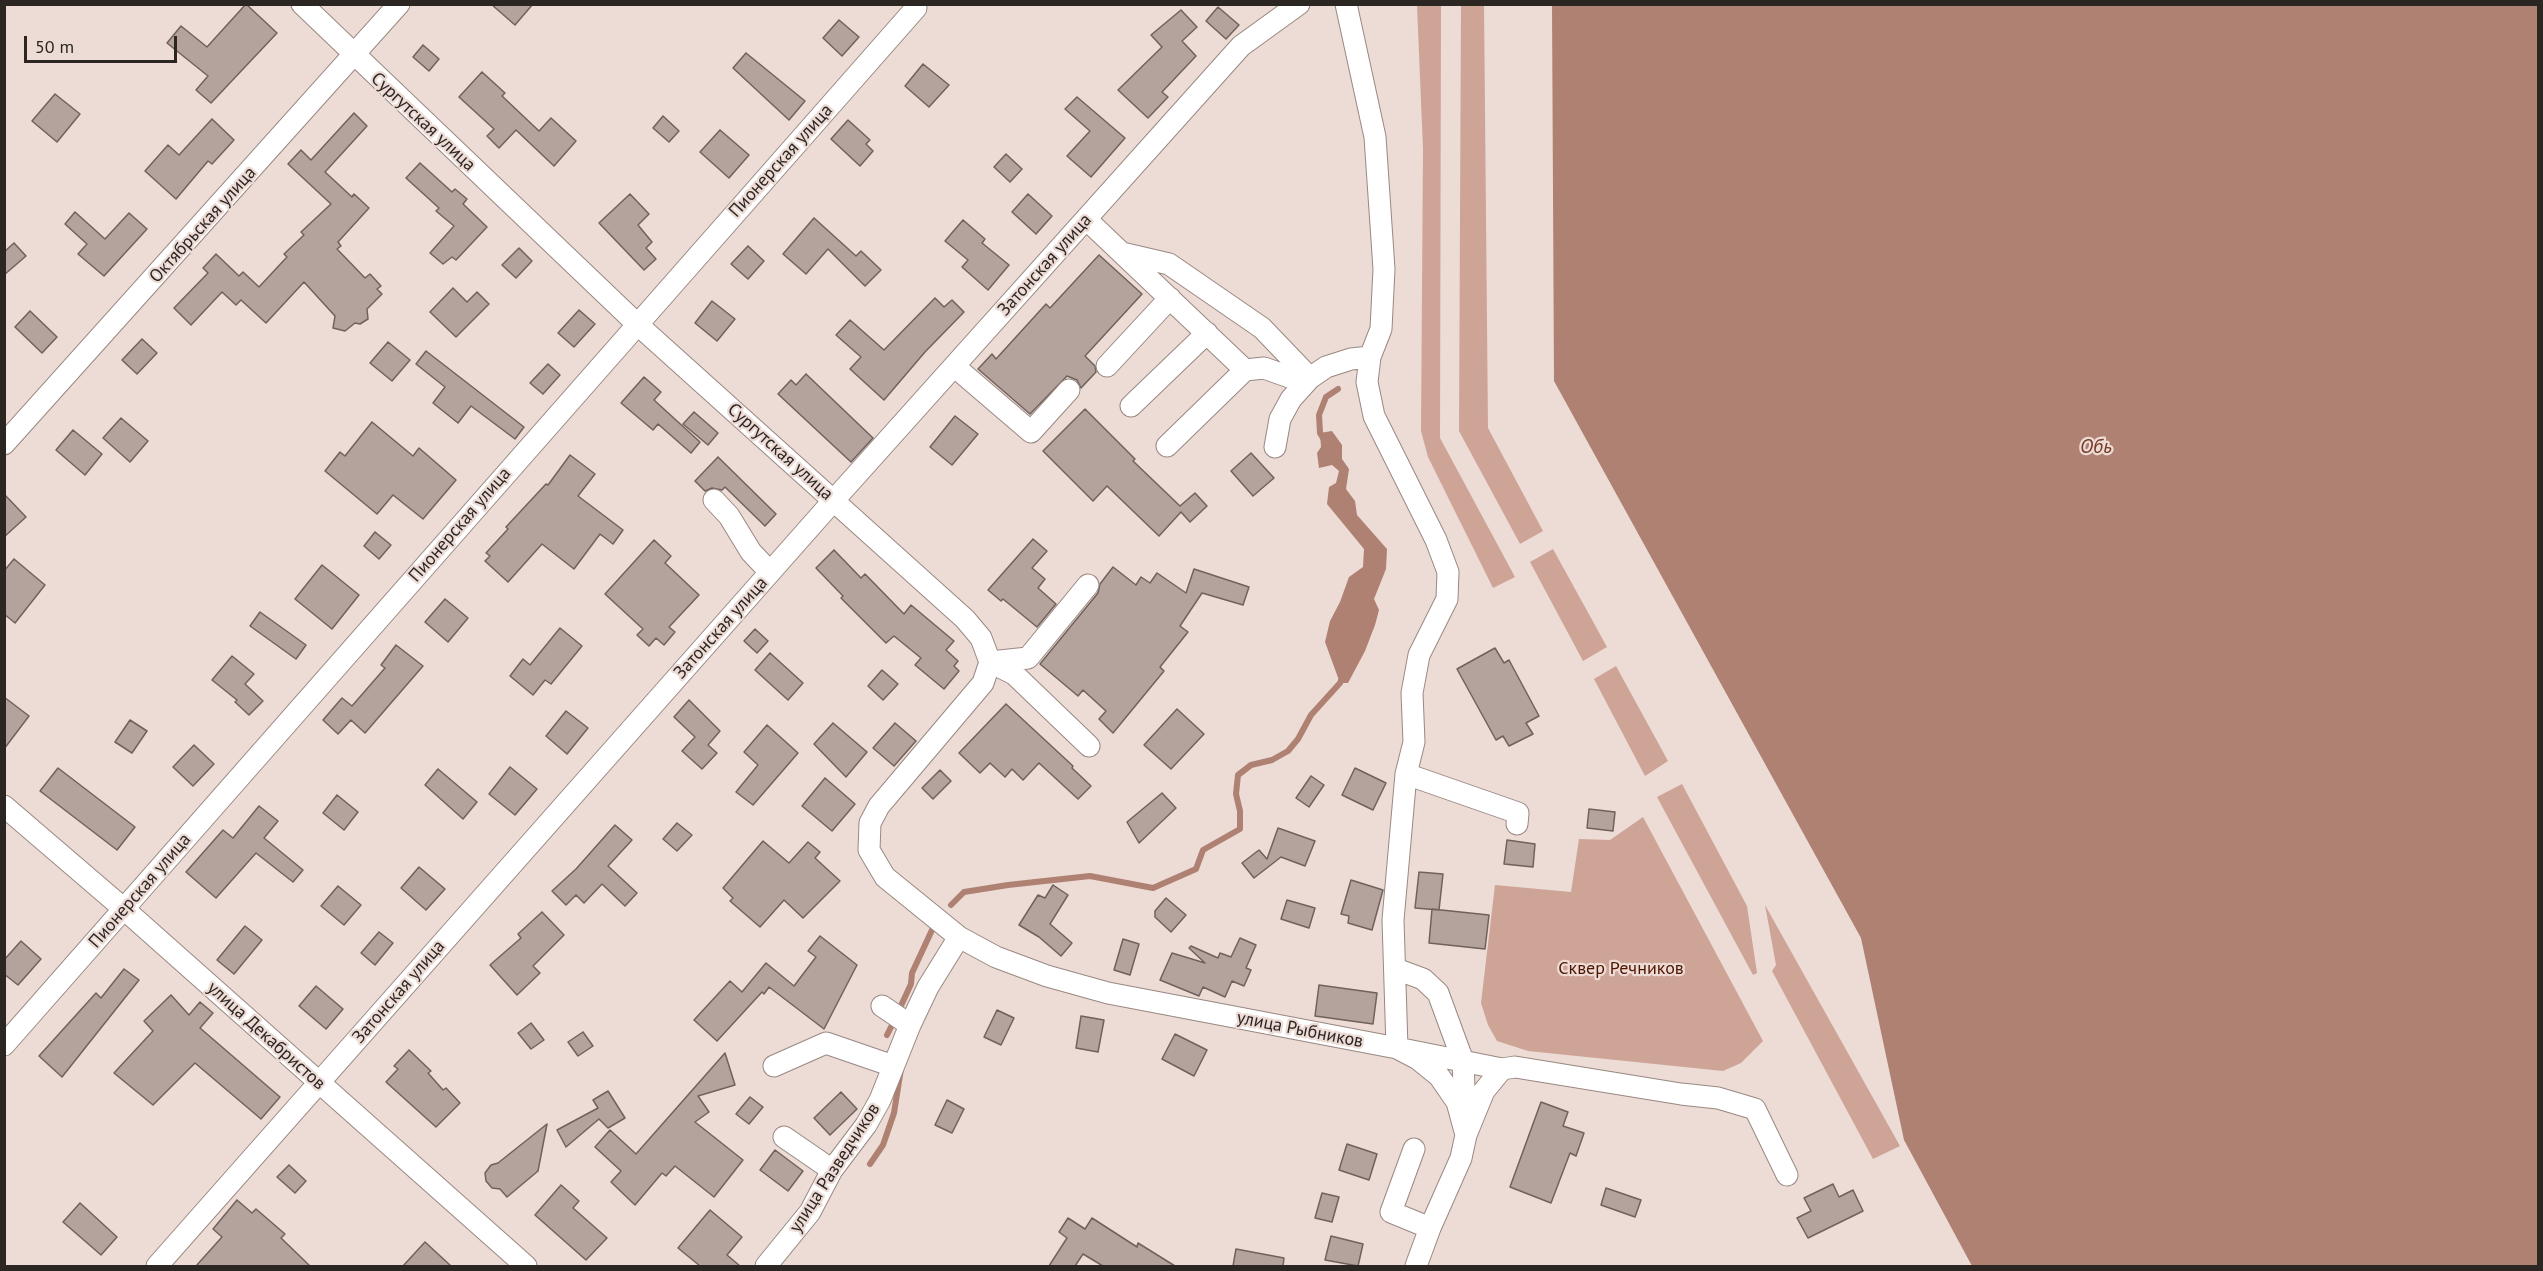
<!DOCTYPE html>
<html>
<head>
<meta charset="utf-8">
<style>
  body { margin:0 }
  #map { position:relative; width:2543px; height:1271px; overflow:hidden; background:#eddbd5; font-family:"PT Sans",sans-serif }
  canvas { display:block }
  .frame { position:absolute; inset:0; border:6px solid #2c2623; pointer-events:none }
  .scale { position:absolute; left:24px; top:36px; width:153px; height:27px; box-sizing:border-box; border:3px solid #2c2623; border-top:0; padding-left:8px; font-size:18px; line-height:21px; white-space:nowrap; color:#2c2623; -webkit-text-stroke:4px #eddbd5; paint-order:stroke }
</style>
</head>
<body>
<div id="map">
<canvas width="2543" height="1271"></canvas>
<div class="frame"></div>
<div class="scale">50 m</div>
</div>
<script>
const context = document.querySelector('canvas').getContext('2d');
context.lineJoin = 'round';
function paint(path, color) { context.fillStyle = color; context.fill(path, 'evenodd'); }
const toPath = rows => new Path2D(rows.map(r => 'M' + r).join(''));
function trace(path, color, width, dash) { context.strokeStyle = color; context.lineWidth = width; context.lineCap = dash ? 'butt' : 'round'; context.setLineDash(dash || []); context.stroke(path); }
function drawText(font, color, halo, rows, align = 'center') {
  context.font = font + ' "PT Sans",sans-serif'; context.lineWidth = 4.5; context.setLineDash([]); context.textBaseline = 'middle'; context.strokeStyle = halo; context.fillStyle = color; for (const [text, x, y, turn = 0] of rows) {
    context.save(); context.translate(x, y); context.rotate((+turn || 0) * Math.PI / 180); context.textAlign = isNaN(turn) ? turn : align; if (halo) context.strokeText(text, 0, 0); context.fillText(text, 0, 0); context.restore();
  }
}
const green = toPath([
  [1417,5,1441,5,1440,438,1515,577,1493,588,1428,457,1421,431,1423,149],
  [1461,5,1484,5,1488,428,1543,531,1520,544,1459,431],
  [1553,549,1607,647,1583,661,1530,562],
  [1616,666,1668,761,1645,776,1594,679],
  [1682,784,1747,906,1757,973,1753,975,1657,797],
  [1643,817,1763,1041,1741,1063,1723,1071,1528,1051,1497,1041,1488,1025,1481,1003,1495,885,1571,892,1579,839,1610,840],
  [1765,905,1900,1146,1873,1159,1772,971,1776,965]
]);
const water = toPath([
  [1552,5,2538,5,2538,1266,1972,1266,1904,1140,1861,938,1554,381],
  [1332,431,1342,445,1342,459,1349,469,1346,489,1355,501,1357,515,1387,549,1386,569,1374,599,1379,610,1375,625,1365,651,1348,683,1340,683,1325,642,1330,621,1340,602,1349,577,1363,567,1364,549,1327,504,1329,487,1336,483,1339,471,1332,465,1319,468,1317,453,1321,447,1320,433]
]);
const stream = toPath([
  [1323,438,1320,433,1319,415,1326,397,1338,389],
  [951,905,964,892,1008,885,1090,876,1153,888,1196,869,1203,850,1240,829,1240,811,1236,794,1238,775,1251,765,1272,760,1288,751,1298,739,1311,715,1340,683,1343,676],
  [899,1010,911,984,912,973,932,930],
  [887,1035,894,1021],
  [870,1164,883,1145,894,1113,901,1069]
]);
const building = toPath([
  [246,4,277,33,211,103,196,90,208,76,167,43,181,26,207,47,246,4],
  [491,4,533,4,515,25,491,4],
  [1218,7,1239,25,1226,39,1206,21,1218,7],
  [1181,10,1197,27,1182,41,1196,56,1162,92,1168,97,1148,118,1118,90,1162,47,1151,35,1181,10],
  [839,20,859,37,842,56,823,38,839,20],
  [423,45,439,59,429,71,413,57,423,45],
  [746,53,805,101,789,120,733,68,746,53],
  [923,64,949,85,929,107,905,86,923,64],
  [482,72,505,93,502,96,539,131,551,118,576,141,554,166,516,130,499,148,487,136,494,129,459,97,482,72],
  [55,94,80,114,57,142,32,121,55,94],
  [1077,97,1125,138,1091,177,1067,156,1090,131,1065,109,1077,97],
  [354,113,367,126,325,172,352,197,354,194,369,208,338,242,341,246,337,249,365,278,370,274,381,286,377,289,382,294,367,309,368,319,360,324,355,323,345,331,333,328,335,316,304,282,266,323,241,300,236,305,222,292,191,325,174,308,208,273,203,268,216,254,239,276,243,272,259,287,287,257,284,254,304,235,301,232,331,204,288,164,301,150,311,160,354,113],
  [663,116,679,131,669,142,653,128,663,116],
  [212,119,234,140,212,164,208,161,176,199,145,171,168,145,179,155,212,119],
  [848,120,870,140,866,144,873,151,860,166,831,139,848,120],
  [720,130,749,155,729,178,700,152,720,130],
  [1006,154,1022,169,1010,182,994,167,1006,154],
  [420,163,452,192,455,189,467,199,463,204,487,227,456,260,452,257,443,264,430,253,454,226,436,211,439,208,406,178,420,163],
  [630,194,649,214,638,225,652,242,646,248,656,259,644,270,599,223,630,194],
  [1028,194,1052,216,1036,234,1012,212,1028,194],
  [75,212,105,239,129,213,147,229,104,276,78,254,87,244,65,224,75,212],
  [814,218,856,256,861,251,881,270,865,286,828,249,806,274,783,254,814,218],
  [963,220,985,239,982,243,1009,265,988,290,962,267,968,260,945,241,963,220],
  [14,243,26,256,4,275,4,252,14,243],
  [748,246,764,261,748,279,731,264,748,246],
  [519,248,532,261,516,278,502,265,519,248],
  [1099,255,1142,294,1085,356,1095,366,1096,372,1081,388,1077,380,1067,376,1030,414,978,369,992,354,996,359,1046,304,1050,308,1099,255],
  [453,288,467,302,477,292,489,304,456,337,430,312,453,288],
  [935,298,944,307,952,300,964,312,925,352,884,400,850,369,861,357,836,335,850,320,884,350,935,298],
  [712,301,735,319,717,341,695,323,712,301],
  [579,310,595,324,574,347,558,333,579,310],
  [30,311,57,337,42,353,15,327,30,311],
  [142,339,157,353,137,374,122,360,142,339],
  [388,342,410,360,392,381,370,363,388,342],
  [426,351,524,427,515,439,471,406,458,423,433,403,445,387,416,364,426,351],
  [548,364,560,375,543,394,530,383,548,364],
  [806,374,873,438,851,462,778,394,791,380,796,385,806,374],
  [644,377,661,392,654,400,700,442,691,453,658,424,653,430,621,403,644,377],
  [1085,409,1135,459,1133,461,1180,506,1195,493,1207,506,1190,522,1181,512,1159,536,1107,486,1093,501,1043,451,1085,409],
  [694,412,718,433,708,445,683,424,694,412],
  [955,416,978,434,952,465,930,447,955,416],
  [121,418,148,441,130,462,103,438,121,418],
  [372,422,413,456,419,448,456,480,423,519,393,495,377,514,325,471,340,452,345,456,372,422],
  [73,430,102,454,85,475,56,450,73,430],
  [1251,453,1274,478,1253,496,1231,471,1251,453],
  [570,455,595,474,578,496,623,530,613,544,600,534,574,569,542,544,508,582,485,561,490,556,486,553,508,529,506,527,546,484,548,485,570,455],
  [718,457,776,514,765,526,725,487,722,490,712,488,705,491,695,481,718,457],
  [4,494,26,517,4,537,4,494],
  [375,532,391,545,379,559,364,546,375,532],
  [1033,539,1047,551,1032,568,1045,579,1038,588,1056,604,1037,627,1003,599,1001,601,988,590,1033,539],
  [654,540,671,556,665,563,699,595,669,627,675,632,664,645,656,638,649,646,637,635,643,629,605,594,654,540],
  [834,550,861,578,865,574,904,614,911,605,954,641,946,650,958,661,954,666,959,671,944,689,915,665,921,658,894,636,886,643,841,598,843,596,816,568,834,550],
  [14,559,45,585,15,623,4,614,4,571,14,559],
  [322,565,359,595,332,629,295,599,322,565],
  [1113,567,1136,585,1141,577,1150,583,1157,573,1186,593,1194,569,1249,587,1243,605,1202,593,1180,626,1188,632,1160,667,1164,671,1113,733,1099,719,1106,711,1083,690,1078,696,1040,664,1098,593,1100,584,1113,567],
  [445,599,468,618,448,642,425,622,445,599],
  [260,612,306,645,296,659,250,626,260,612],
  [560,628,582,646,551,684,545,680,533,695,510,676,523,659,530,665,560,628],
  [755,629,768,641,757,653,744,641,755,629],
  [396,645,423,666,365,733,351,720,338,734,323,720,342,698,352,706,385,668,381,665,396,645],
  [1495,648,1504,663,1509,660,1539,716,1526,723,1533,734,1509,746,1503,736,1496,740,1457,669,1495,648],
  [770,653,803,683,788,700,755,670,770,653],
  [232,656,254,674,245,684,263,701,249,715,235,702,237,700,212,680,232,656],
  [882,670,898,684,883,700,868,686,882,670],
  [4,697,29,716,4,749,4,697],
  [689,700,720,731,708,745,717,753,702,769,682,751,695,737,674,717,689,700],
  [1006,704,1073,766,1072,768,1091,786,1078,799,1039,763,1023,780,1012,769,1005,777,990,763,980,773,959,753,1006,704],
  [1177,709,1204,734,1171,769,1144,745,1177,709],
  [566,711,588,728,567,754,546,736,566,711],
  [130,720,147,731,132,753,115,742,130,720],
  [833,723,867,752,846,777,814,744,833,723],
  [895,723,916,741,894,766,873,748,895,723],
  [767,725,798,753,753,805,736,792,758,765,744,752,767,725],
  [194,745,214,764,193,786,173,767,194,745],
  [510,767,537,789,515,815,489,794,510,767],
  [58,768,135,827,117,850,40,791,58,768],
  [1355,768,1386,783,1373,810,1342,795,1355,768],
  [438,769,477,802,463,819,425,785,438,769],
  [940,770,951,781,933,799,922,788,940,770],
  [1311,776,1324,785,1309,807,1296,798,1311,776],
  [825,778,855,804,832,831,802,806,825,778],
  [1162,793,1176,808,1139,843,1127,822,1162,793],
  [337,795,358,812,344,830,323,813,337,795],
  [259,806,278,821,264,838,303,870,293,882,256,853,216,898,186,872,223,830,233,838,259,806],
  [1589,809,1615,812,1613,831,1587,828,1589,809],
  [677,823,692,835,677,851,663,839,677,823],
  [615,825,632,840,608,866,637,893,625,906,602,884,584,903,576,895,566,905,552,891,576,869,615,825],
  [1278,828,1315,841,1305,866,1281,857,1254,878,1242,863,1259,850,1267,859,1278,828],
  [1507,840,1535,844,1533,867,1504,864,1507,840],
  [763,841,789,863,808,842,820,852,815,858,840,881,803,918,784,900,760,927,730,901,733,898,723,888,763,841],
  [419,867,445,889,426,910,401,888,419,867],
  [1419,872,1443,874,1439,910,1415,908,1419,872],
  [1351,880,1383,890,1372,930,1348,923,1349,916,1341,914,1351,880],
  [1053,885,1068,895,1050,924,1072,943,1061,956,1039,937,1019,925,1038,895,1045,898,1053,885],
  [338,886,361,905,344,925,321,906,338,886],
  [1166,898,1186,915,1171,932,1155,917,1155,911,1166,898],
  [1287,900,1315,908,1309,928,1281,919,1287,900],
  [1432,909,1489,915,1485,949,1429,943,1432,909],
  [542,912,564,935,533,966,540,973,517,995,490,965,521,938,518,934,542,912],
  [245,926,262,940,234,974,217,960,245,926],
  [379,932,393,943,375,965,361,953,379,932],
  [820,936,857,965,824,1029,769,987,764,994,762,992,717,1041,694,1020,730,981,742,992,766,963,794,986,816,957,808,951,820,936],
  [1240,938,1256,945,1246,968,1251,970,1244,986,1232,981,1225,997,1203,987,1199,996,1160,980,1172,953,1205,963,1189,948,1191,946,1218,958,1220,953,1231,957,1240,938],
  [1123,939,1139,944,1130,975,1114,970,1123,939],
  [21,941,41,959,18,985,4,974,4,960,21,941],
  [124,969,139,980,62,1077,39,1056,96,993,101,998,124,969],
  [1319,985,1377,993,1373,1024,1315,1016,1319,985],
  [316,986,343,1009,326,1029,299,1006,316,986],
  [171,995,189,1015,200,1002,213,1013,200,1028,280,1097,261,1119,195,1063,153,1105,114,1073,153,1031,144,1021,171,995],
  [997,1010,1014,1018,1001,1045,984,1037,997,1010],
  [1081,1016,1104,1020,1098,1052,1076,1048,1081,1016],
  [531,1023,544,1040,531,1049,518,1033,531,1023],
  [583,1032,593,1046,578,1056,568,1042,583,1032],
  [1175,1034,1207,1050,1194,1076,1162,1059,1175,1034],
  [409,1050,431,1071,428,1073,443,1090,446,1088,460,1103,436,1127,386,1082,398,1069,394,1066,409,1050],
  [725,1053,735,1085,698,1096,709,1112,695,1122,743,1160,714,1197,675,1166,666,1176,662,1173,635,1205,611,1182,621,1171,595,1147,610,1130,636,1154,725,1053],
  [608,1091,625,1118,608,1128,599,1119,566,1147,557,1130,598,1108,593,1100,608,1091],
  [841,1092,857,1109,830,1135,814,1118,841,1092],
  [750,1097,763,1107,749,1124,736,1114,750,1097],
  [947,1100,964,1109,952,1133,935,1125,947,1100],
  [1541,1102,1568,1112,1563,1126,1584,1133,1576,1156,1570,1153,1551,1203,1510,1187,1541,1102],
  [547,1124,538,1171,507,1197,500,1189,492,1188,486,1181,485,1173,491,1165,498,1163,547,1124],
  [1347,1144,1377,1154,1369,1180,1339,1170,1347,1144],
  [775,1150,803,1171,788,1191,760,1170,775,1150],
  [289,1165,306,1181,295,1193,277,1177,289,1165],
  [1833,1184,1839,1197,1853,1190,1863,1211,1808,1238,1797,1218,1811,1211,1804,1198,1833,1184],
  [561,1185,579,1201,573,1208,607,1238,586,1260,535,1215,561,1185],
  [1606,1188,1641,1200,1635,1217,1601,1205,1606,1188],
  [1322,1193,1339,1197,1332,1222,1315,1218,1322,1193],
  [237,1200,252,1213,256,1209,285,1234,281,1238,310,1266,196,1266,222,1237,213,1229,237,1200],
  [80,1203,117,1237,101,1255,63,1222,80,1203],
  [710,1210,742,1237,727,1255,740,1266,700,1266,678,1248,710,1210],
  [1068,1218,1085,1229,1092,1218,1137,1247,1138,1243,1175,1266,1103,1266,1083,1254,1075,1266,1049,1266,1067,1238,1059,1232,1068,1218],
  [1331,1236,1363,1244,1358,1266,1325,1260,1331,1236],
  [425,1242,451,1266,403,1266,425,1242],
  [1236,1249,1284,1258,1283,1266,1233,1266,1236,1249]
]);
const minor = toPath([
  [302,4,637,324,965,619,981,638,990,662,983,683,879,806,870,823,869,850,885,877,959,937,996,957,1047,976,1108,993,1397,1048,1418,1059,1439,1076,1457,1102,1466,1135,1461,1158,1430,1228,1416,1266],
  [1346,4,1375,137,1384,269,1381,329,1370,357,1367,382,1374,416,1436,540,1448,572,1447,599,1419,655,1412,693,1414,742,1406,774,1393,920,1397,1048,1502,1069],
  [1086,219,1245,370,1167,446],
  [1122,253,1169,264,1262,328,1310,378],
  [954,366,1031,432,1069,390],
  [1107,366,1170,298],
  [1245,370,1264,368,1295,379,1310,378],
  [1131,406,1207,333],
  [4,444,399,4],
  [1275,447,1280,419,1291,399,1310,378,1326,367,1351,359,1370,357],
  [714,500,729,516,751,552,770,572],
  [990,662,1028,658,1088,585],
  [990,662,1014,674,1089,746],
  [1406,774,1518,813,1517,824],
  [4,806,124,909,526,1266],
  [1396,969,1423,979,1438,993,1463,1061,1465,1115],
  [882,1006,910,1025],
  [4,1045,916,8],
  [774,1066,826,1043,893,1066],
  [1466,1135,1484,1091,1502,1069,1515,1067,1681,1094,1718,1098,1755,1109,1787,1175],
  [784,1137,832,1170],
  [1414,1149,1391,1212,1430,1228],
  [157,1266,834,500,1241,46,1299,4],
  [766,1266,810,1212,832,1170,866,1125,880,1100,910,1025,928,987,959,937]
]);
const streetNames = [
  ["Сургутская улица",423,122,43],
  ["Пионерская улица",781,161,-48],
  ["Октябрьская улица",203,225,-48],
  ["Затонская улица",1045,265,-48],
  ["Сургутская улица",780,452,42],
  ["Пионерская улица",460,525,-49],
  ["Затонская улица",721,628,-48],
  ["Пионерская улица",140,891,-49],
  ["Затонская улица",399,992,-49],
  ["улица Рыбников",1300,1030,11],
  ["улица Декабристов",266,1036,42],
  ["улица Разведчиков",835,1168,-57]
];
const parkNames = [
  ["Сквер Речников",1621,969]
];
const waterNames = [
  ["Обь",2096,447]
];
paint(green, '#cea497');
paint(water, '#af8172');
trace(stream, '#af8172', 6);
paint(building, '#b4a39d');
trace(building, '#70615c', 1.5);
trace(minor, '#998882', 23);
trace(minor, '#fff', 21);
drawText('18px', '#2c2623', '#eddbd5', streetNames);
drawText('18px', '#4f1500', '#eddbd5', parkNames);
drawText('italic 20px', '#783a25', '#eddbd5', waterNames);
</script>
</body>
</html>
